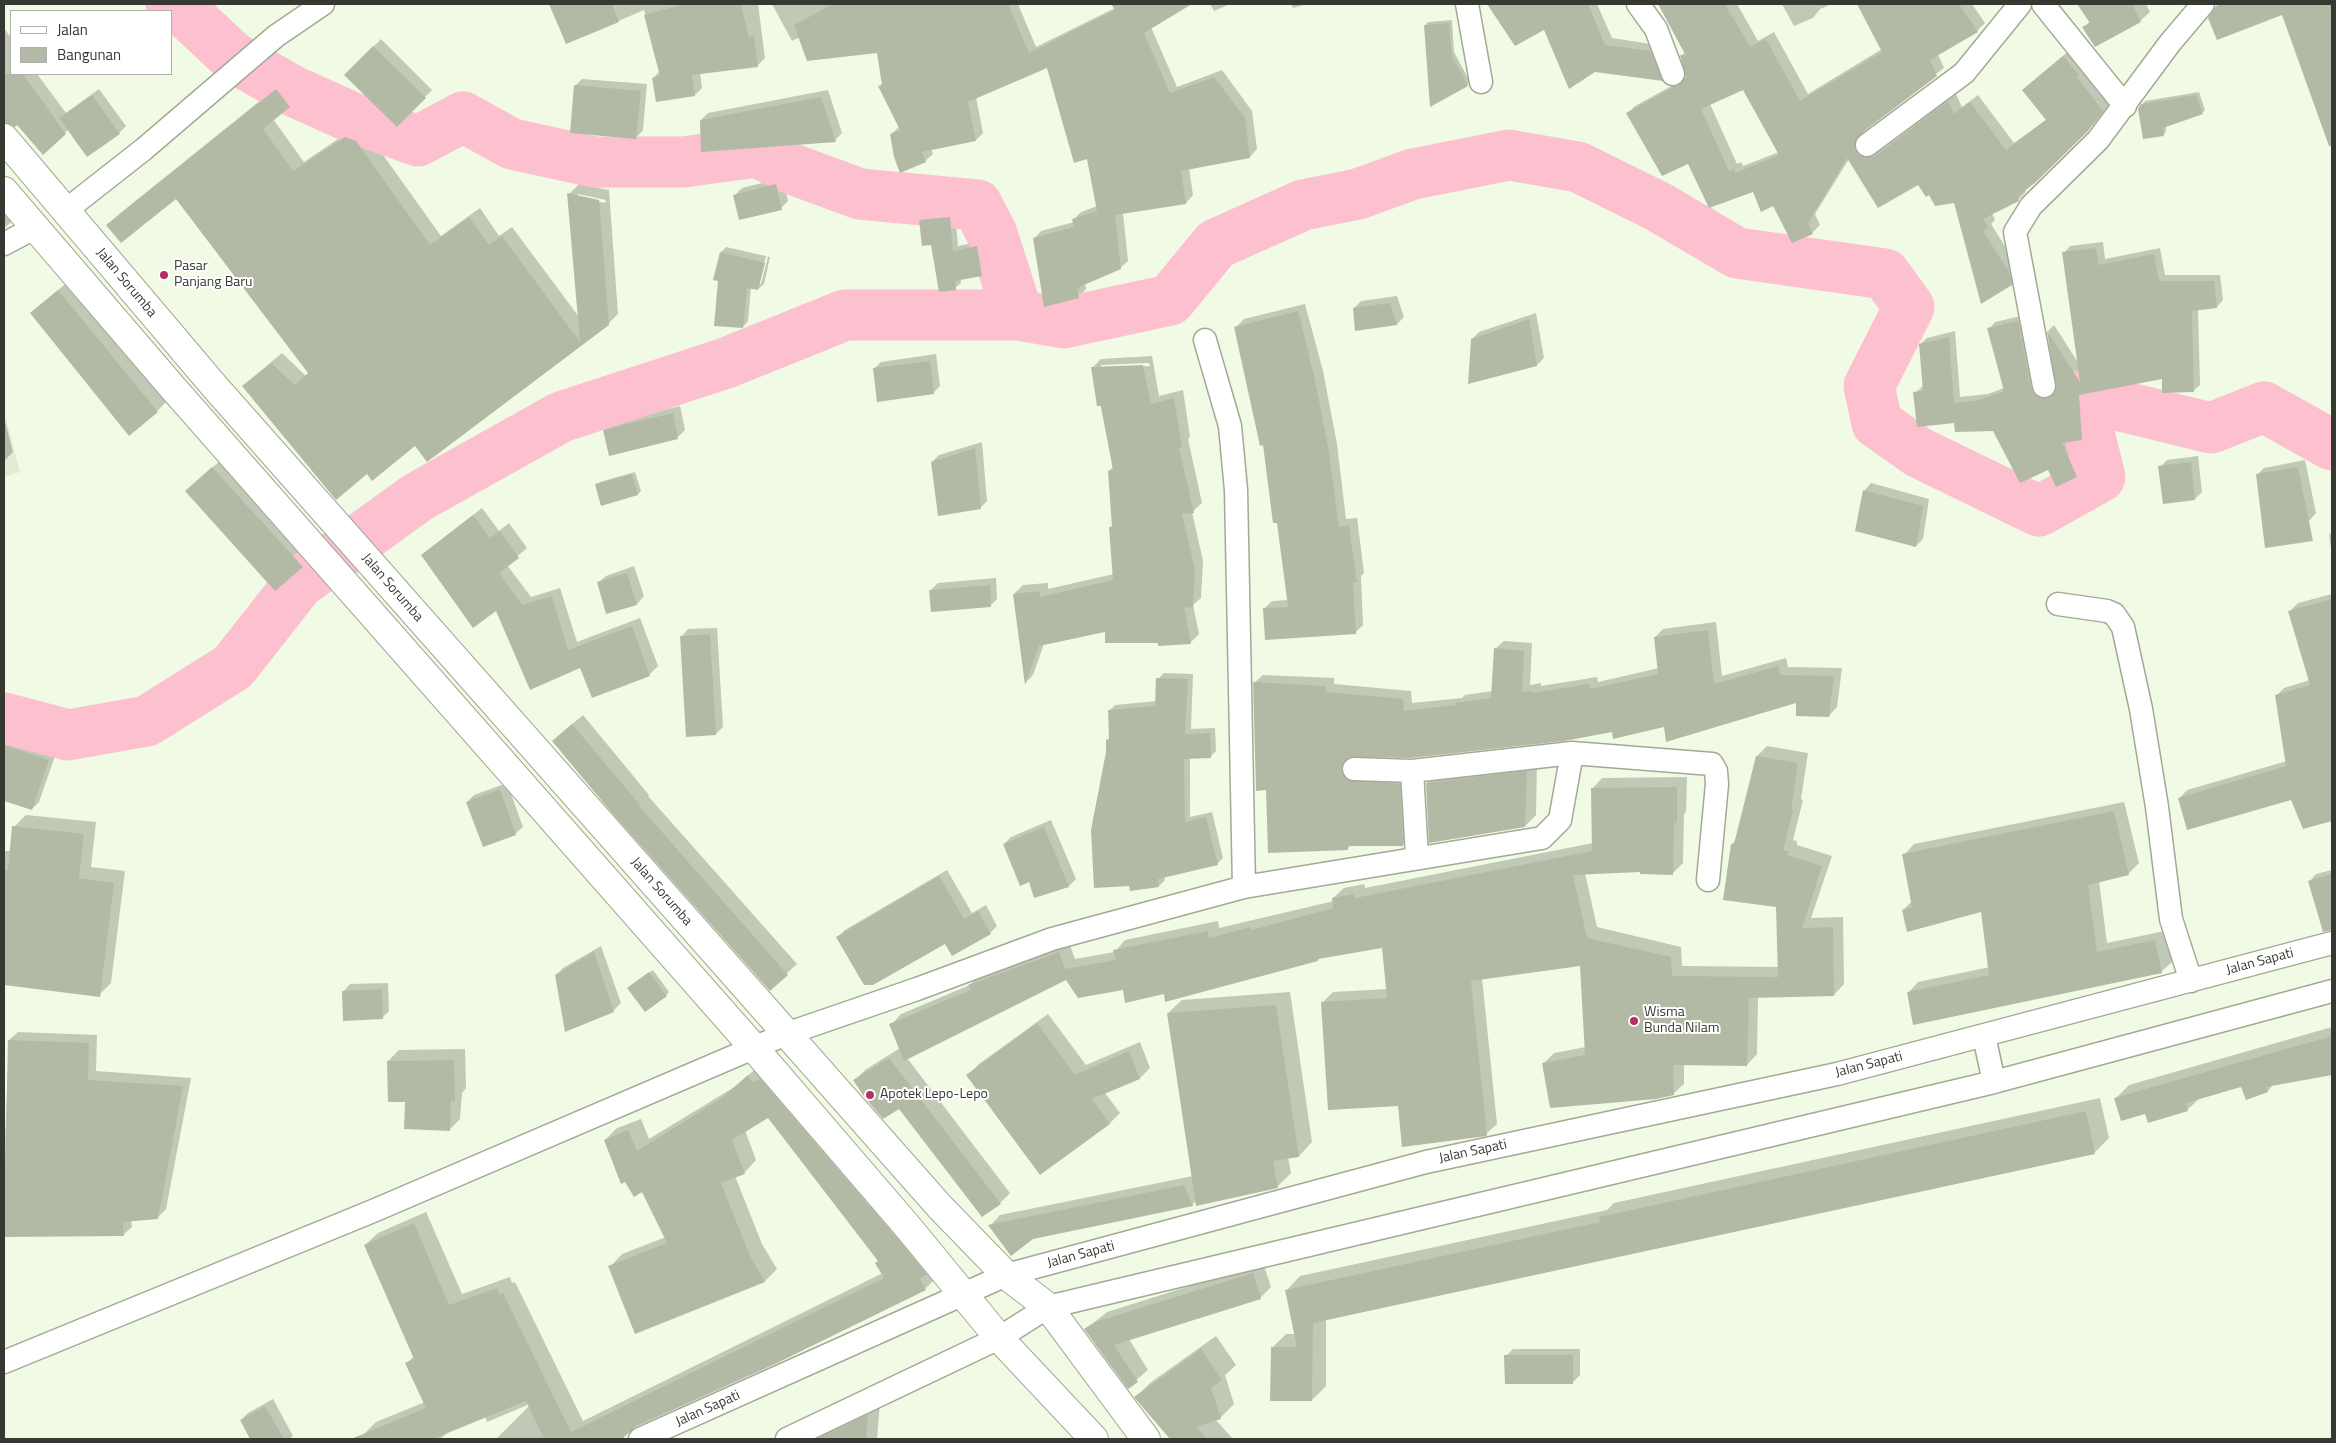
<!DOCTYPE html>
<html>
<head>
<meta charset="utf-8">
<style>
  body { margin:0 }
  #map { position:relative; width:2336px; height:1443px; overflow:hidden; background:#f1fae4; font-family:"Titillium Web",sans-serif }
  canvas { display:block }
  .frame { position:absolute; inset:0; border:5px solid #363931; pointer-events:none }
  .legend { position:absolute; left:10px; top:10px; width:162px; height:65px; box-sizing:border-box; background:#fff; border:1px solid #afb0ad; margin:0; padding:6px 9px; list-style:none; font-size:15px; color:#363931 }
  .legend li { display:flex; align-items:center; gap:10px; height:25px }
  .legend b { width:25px; border:1px solid #afb0ad }
</style>
</head>
<body>
<div id="map">
<canvas width="2336" height="1443"></canvas>
<div class="frame"></div>
<ul class="legend">
<li><b style="height:6px;background:#fff"></b>Jalan</li>
<li><b style="height:14px;background:#b2baa6"></b>Bangunan</li>
</ul>
</div>
<script>
const context = document.querySelector('canvas').getContext('2d');
context.lineJoin = 'round';
function paint(path, color) { context.fillStyle = color; context.fill(path, 'evenodd'); }
const toPath = rows => new Path2D(rows.map(r => 'M' + r).join(''));
function trace(path, color, width, dash) { context.strokeStyle = color; context.lineWidth = width; context.lineCap = dash ? 'butt' : 'round'; context.setLineDash(dash || []); context.stroke(path); }
function drawText(font, color, halo, rows, align = 'center') {
  context.font = font + ' "Titillium Web",sans-serif'; context.lineWidth = 4; context.setLineDash([]); context.textBaseline = 'middle'; context.strokeStyle = halo; context.fillStyle = color; for (const [text, x, y, turn = 0] of rows) {
    context.save(); context.translate(x, y); context.rotate((+turn || 0) * Math.PI / 180); context.textAlign = isNaN(turn) ? turn : align; if (halo) context.strokeText(text, 0, 0); context.fillText(text, 0, 0); context.restore();
  }
}
const built = toPath([
  [4,411,20,472,4,477]
]);
const shadow = toPath([
  [551,4,758,4,765,58,757,66,700,73,702,88,695,95,653,78,660,71,644,10,567,43],
  [772,4,1018,4,1036,47,1115,8,1112,4,1174,4,1177,8,1151,27,1177,87,1222,70,1252,111,1257,149,1250,157,1189,168,1193,195,1186,203,1123,213,1128,261,1120,268,1085,284,1086,289,1078,297,1034,239,1041,231,1074,222,1074,219,1081,212,1097,206,1088,158,1048,66,976,97,983,133,976,140,931,149,933,154,925,161,891,134,899,127,880,86,883,82,878,52,800,37,792,41],
  [1210,4,1230,4,1214,11],
  [1291,4,1307,4,1293,8],
  [1488,4,1597,4,1612,38,1657,45,1669,74,1662,80,1545,28,1515,44],
  [1659,4,1737,4,1758,41,1774,32,1808,94,1882,49,1858,4,1972,4,1985,23,1977,31,1938,54,1944,68,1865,128,1861,138,1876,151,1884,148,1956,94,1962,107,1978,95,2014,143,2047,119,2031,83,2071,49,2110,103,2096,122,2025,189,2026,192,2018,200,1992,213,1995,220,1991,224,2016,264,2019,277,2011,284,1955,201,1930,193,1918,183,1849,159,1815,214,1820,225,1812,233,1753,190,1689,162,1628,113,1635,106,1686,78,1681,56,1685,52],
  [1744,89,1779,152,1743,166,1741,162,1737,164,1710,104],
  [1782,4,1832,4,1820,9,1813,18,1794,26],
  [2079,4,2146,4,2150,12,2140,21,2084,28,2090,21],
  [2220,4,2332,4,2332,103,2317,109,2283,13,2217,6],
  [1452,20,1454,52,1470,82,1467,85,1425,26,1428,22],
  [4,28,11,38,11,74,37,74,66,113,99,89,126,126,119,133,69,129,43,153,17,124,14,126,4,122],
  [381,39,432,90,397,125,346,75],
  [287,79,300,96,273,119,304,162,356,127,366,131,441,236,480,208,499,236,512,227,579,317,569,194,579,184,609,190,618,314,608,324,427,461,415,445,367,473,243,386,282,353,306,376,309,372,176,197,118,215],
  [578,194,606,200,605,203,578,197],
  [582,79,647,84,643,130,636,138,575,86],
  [828,90,842,133,835,140,701,120,708,113],
  [2199,92,2205,110,2202,113,2166,126,2166,132,2163,135,2142,105,2145,101],
  [782,178,788,201,781,208,735,195,742,188],
  [4,198,19,216,4,228],
  [955,212,958,246,982,241,988,270,982,275,961,279,961,283,955,288,920,221,926,215],
  [2103,242,2105,259,2160,248,2165,275,2220,275,2223,300,2217,307,2198,309,2200,385,2193,391,2163,377,2085,393,2088,432,2081,438,2070,440,2083,470,2076,476,2048,468,1993,430,1955,422,1915,393,1923,386,1920,344,1927,338,1955,331,1960,397,1988,394,2004,388,1989,329,1995,322,2025,315,2046,392,2055,393,2058,384,2048,331,2054,325,2079,364,2064,253,2070,246],
  [726,247,770,257,764,284,758,289,751,287,748,321,743,327,721,252],
  [766,256,768,257,761,284,759,284],
  [70,280,168,400,157,411,31,313],
  [1397,296,1404,317,1397,324,1356,329,1354,308,1361,301],
  [1305,304,1323,371,1337,444,1346,519,1357,518,1364,573,1361,576,1363,625,1355,633,1264,609,1272,601,1289,600,1278,521,1264,444,1236,327,1244,319],
  [1536,313,1544,358,1537,365,1472,339,1479,332],
  [936,354,940,386,933,393,874,369,881,362],
  [1152,356,1159,396,1183,390,1190,437,1188,439,1202,503,1192,512,1203,561,1201,598,1193,605,1199,634,1190,643,1159,641,1106,630,1044,644,1033,675,1026,682,1014,594,1023,585,1048,583,1048,589,1114,574,1110,528,1113,524,1109,471,1113,467,1093,367,1101,359],
  [1149,363,1150,366,1101,368,1101,365],
  [680,406,685,430,678,437,610,454,604,431,611,423],
  [4,417,13,452,4,461],
  [982,442,987,501,980,508,932,462,939,455],
  [2198,456,2202,492,2195,499,2160,467,2167,460],
  [224,457,313,555,302,566,198,481],
  [2305,460,2316,513,2309,521,2257,475,2264,468],
  [635,472,641,491,638,494,596,485,600,482],
  [1871,483,1929,499,1923,539,1916,546,1864,491],
  [482,508,499,531,509,523,527,548,507,565,531,597,560,588,577,642,640,618,658,666,649,675,581,666,496,609,422,555],
  [2332,532,2332,555,2329,535],
  [634,566,644,596,637,604,607,613,598,583,606,576],
  [996,578,997,599,990,606,931,590,938,583],
  [2332,594,2332,820,2304,828,2292,798,2179,799,2187,790,2287,761,2276,696,2284,688,2310,680,2290,611,2298,603],
  [1716,622,1722,676,1786,658,1788,667,1842,668,1837,707,1829,716,1798,702,1665,726,1350,756,1349,760,1407,776,1411,836,1403,845,1351,845,1347,849,1268,789,1254,683,1263,675,1334,678,1334,684,1411,691,1412,703,1462,698,1465,695,1493,691,1495,649,1504,641,1532,643,1530,685,1541,683,1541,686,1597,677,1598,682,1659,668,1655,637,1663,629],
  [717,628,723,727,716,734,681,637,688,629],
  [1164,673,1193,674,1191,729,1215,728,1216,751,1210,757,1190,758,1190,817,1212,812,1223,858,1217,864,1164,876,1165,880,1159,886,1108,752,1107,740,1110,737,1109,711,1115,705,1157,701,1158,679],
  [583,715,649,795,648,796,797,964,770,989,564,731],
  [10,738,56,753,39,802,32,809,4,800,4,744],
  [1767,746,1808,753,1801,799,1803,800,1793,840,1797,841,1797,845,1832,856,1811,918,1843,917,1844,984,1834,995,1758,997,1757,1054,1747,1065,1684,1064,1684,1084,1673,1094,1543,1064,1554,1053,1586,1047,1581,965,1482,978,1497,1124,1486,1134,1399,1104,1322,1003,1333,992,1387,989,1383,947,1321,957,1318,960,1165,992,1124,989,1067,978,907,1058,1010,1193,1000,1203,899,1107,855,1080,865,1070,900,1048,891,1025,901,1014,970,985,980,975,1069,943,1075,959,1115,952,1125,940,1218,921,1219,928,1334,901,1333,898,1344,888,1364,884,1365,888,1593,843,1592,789,1602,778,1687,777,1686,812,1684,814,1683,863,1673,873,1641,871,1585,873,1597,927,1681,947,1682,966,1779,967,1777,906,1732,844,1736,840,1757,756],
  [1537,761,1536,815,1525,826,1427,783,1438,772],
  [507,783,523,827,515,834,467,802,474,795],
  [2124,802,2139,863,2129,873,2099,881,2107,943,2165,931,2172,962,2161,972,1908,993,1918,982,1990,967,1982,911,1903,910,1912,901,1904,855,1914,844],
  [26,815,96,822,91,867,125,871,111,983,99,995,4,984,4,851,11,851,14,827],
  [1051,820,1076,879,1069,886,1035,897,1030,880,1004,844,1011,837],
  [947,870,972,913,986,905,997,926,990,933,945,942,838,937,845,930],
  [2332,870,2332,915,2320,919,2309,882,2316,874],
  [601,946,621,1003,614,1010,566,1031,556,975,563,968],
  [653,970,669,992,666,995,632,985],
  [388,983,389,1011,382,1018,343,992,350,984],
  [1290,992,1312,1142,1299,1156,1288,1157,1291,1173,1277,1187,1196,1201,1192,1205,990,1226,1000,1215,1193,1176,1168,1013,1182,1000],
  [1048,1014,1086,1065,1140,1042,1150,1068,1140,1078,1105,1093,1120,1113,1110,1123,1040,1174,968,1075,979,1064],
  [2332,1027,2332,1074,2274,1084,2268,1091,2247,1098,2242,1086,2200,1098,2187,1110,2146,1113,2116,1098,2129,1085],
  [18,1032,97,1035,96,1071,191,1078,166,1209,157,1218,131,1220,132,1227,123,1235,4,1236,4,1166,9,1040],
  [465,1049,466,1088,462,1093,460,1119,449,1130,407,1100,388,1061,399,1050],
  [761,1064,937,1277,925,1289,638,1424,619,1439,496,1439,532,1403,487,1422,485,1416,448,1432,440,1439,366,1439,364,1434,376,1422,425,1402,407,1363,414,1356,365,1245,378,1233,426,1212,462,1294,510,1277,512,1283,515,1282,583,1421,883,1273,880,1260,768,1116,745,1130,756,1160,744,1173,735,1176,762,1244,777,1269,765,1281,636,1332,610,1267,622,1254,666,1237,643,1191,605,1140,617,1128,641,1119,649,1139,736,1086],
  [2100,1098,2109,1138,2095,1152,1326,1319,1326,1386,1312,1400,1272,1348,1286,1334,1295,1334,1286,1291,1300,1276,1607,1210,1614,1203],
  [1263,1263,1271,1287,1260,1298,1129,1339,1148,1370,1128,1387,1086,1329,1107,1312],
  [1216,1336,1236,1365,1225,1375,1234,1404,1220,1418,1215,1419,1233,1439,1173,1439,1136,1397,1150,1383],
  [1513,1349,1580,1349,1580,1375,1573,1382,1506,1356],
  [273,1399,293,1436,289,1439,252,1439,241,1420,248,1413],
  [880,1403,877,1439,789,1439]
]);
const river = toPath([
  [171,4,186,13,233,57,293,91,353,118,418,141,463,117,512,144,595,162,683,162,757,152,792,169,860,194,977,205,992,234,1018,315,1063,323,1170,300,1216,244,1303,205,1358,194,1413,174,1509,155,1578,167,1657,206,1737,253,1885,274,1909,307,1869,386,1877,423,1918,452,2039,511,2100,477,2080,396,2211,428,2264,407,2332,445],
  [4,718,68,735,147,721,233,667,299,583,418,497,561,417,726,363,845,315,1018,315]
]);
const building = toPath([
  [549,4,612,4,619,22,566,44],
  [684,4,741,4,749,37,754,36,758,67,692,75,695,96,656,102,652,78,660,76,644,15],
  [833,4,1008,4,1029,53,1115,10,1111,4,1192,4,1144,33,1170,93,1214,77,1245,118,1250,158,1181,171,1186,204,1115,215,1121,269,1077,288,1079,298,1044,307,1033,238,1074,227,1072,219,1097,211,1087,159,1074,163,1047,68,968,102,976,141,922,152,926,162,900,173,894,157,890,134,900,130,878,86,882,85,877,53,807,61,794,25],
  [1487,4,1588,4,1605,45,1650,51,1663,81,1595,72,1569,89,1544,30,1515,46],
  [1658,4,1725,4,1750,47,1766,39,1800,101,1882,52,1857,4,1959,4,1978,32,1930,60,1937,76,1859,135,1854,147,1857,153,1862,157,1875,156,1948,101,1954,114,1970,102,2006,150,2046,120,2022,90,2063,56,2079,75,2077,77,2103,111,2088,131,2036,182,2018,196,2019,201,1983,219,1988,228,1983,231,2009,272,2012,285,1981,304,1954,203,1935,206,1929,195,1926,197,1918,185,1878,208,1847,158,1808,223,1813,234,1792,243,1773,206,1761,212,1753,192,1709,208,1688,164,1662,176,1626,113,1673,87,1678,86,1686,77,1680,55,1686,56],
  [1743,90,1779,155,1735,173,1734,169,1729,171,1701,109],
  [2077,4,2132,4,2141,22,2095,47,2082,27,2090,23],
  [2221,4,2332,4,2332,146,2329,146,2282,15,2217,40,2208,18,2216,6],
  [1449,23,1452,56,1468,86,1430,107,1424,25],
  [373,46,426,98,397,127,344,75],
  [4,74,23,74,66,134,43,155,17,125,15,127,4,123],
  [574,85,641,91,636,139,570,133],
  [276,89,290,107,263,129,293,171,345,137,356,141,430,245,469,217,489,245,502,236,580,342,567,193,599,200,609,325,427,462,415,446,372,481,367,474,336,500,242,386,271,363,295,385,308,373,176,199,121,243,106,225],
  [92,95,120,134,87,157,59,118],
  [2196,95,2203,114,2163,128,2164,136,2143,139,2138,109,2141,104],
  [821,97,836,142,701,152,700,120],
  [776,184,782,210,739,220,733,195],
  [950,217,953,251,977,246,982,276,955,281,956,290,939,292,931,245,922,246,919,220],
  [2096,248,2099,265,2154,254,2159,281,2214,281,2217,308,2192,311,2194,392,2162,393,2162,379,2079,395,2082,440,2062,443,2077,477,2056,487,2048,470,2020,483,1993,431,1955,432,1954,423,1917,427,1913,392,1923,391,1919,344,1949,337,1954,403,1980,400,2004,391,1987,328,2018,321,2031,388,2034,395,2040,398,2047,399,2056,390,2047,331,2080,382,2062,252],
  [720,252,765,263,758,290,747,288,743,328,714,326,718,281,713,280],
  [58,290,158,412,129,436,30,313],
  [1390,303,1397,325,1355,331,1353,308],
  [1298,311,1315,380,1329,452,1339,527,1349,525,1357,582,1353,583,1356,634,1265,640,1263,608,1288,607,1277,523,1273,523,1263,445,1260,446,1234,327],
  [1529,319,1537,366,1468,384,1471,339],
  [930,361,934,394,877,402,873,368],
  [1143,365,1151,404,1174,398,1182,447,1179,448,1194,513,1182,514,1195,570,1193,608,1184,607,1191,644,1158,646,1158,643,1105,643,1105,632,1039,646,1025,685,1013,594,1039,591,1040,597,1113,580,1109,527,1112,527,1108,471,1113,470,1101,406,1097,406,1091,367],
  [673,413,678,439,609,456,603,430],
  [975,448,981,509,938,516,931,462],
  [2191,462,2195,500,2163,504,2158,466],
  [212,467,303,567,275,591,185,491],
  [2298,467,2313,541,2265,548,2256,474],
  [632,474,638,495,601,506,595,484],
  [1863,490,1923,506,1916,547,1855,531],
  [473,515,490,538,500,531,519,558,499,573,522,605,552,596,568,650,632,626,650,676,592,698,580,668,530,690,496,611,473,628,421,555],
  [627,573,637,605,606,614,597,582],
  [990,585,991,607,931,612,929,590],
  [2332,599,2332,821,2303,829,2291,800,2187,830,2178,798,2286,766,2275,695,2310,685,2288,611],
  [1708,630,1714,684,1778,666,1780,675,1834,676,1829,717,1796,716,1796,703,1666,742,1664,727,1613,739,1612,732,1564,741,1411,758,1348,757,1343,762,1341,769,1348,780,1400,784,1403,846,1348,846,1348,850,1268,853,1266,790,1256,791,1253,682,1326,686,1326,692,1403,699,1404,711,1456,705,1455,703,1491,698,1494,648,1524,651,1522,692,1533,691,1533,693,1589,684,1590,689,1658,674,1654,637],
  [710,634,716,735,686,737,680,636],
  [1156,678,1188,679,1185,734,1210,733,1211,758,1184,759,1185,822,1206,817,1218,865,1158,879,1159,887,1130,891,1129,886,1094,888,1091,830,1106,752,1106,740,1109,739,1108,710,1155,706],
  [572,724,640,805,639,806,788,975,770,991,612,813,552,741],
  [4,745,49,760,32,810,4,801],
  [1756,756,1798,763,1791,810,1793,810,1783,851,1788,851,1787,855,1822,866,1802,928,1833,927,1834,996,1749,998,1747,1066,1673,1065,1674,1095,1656,1099,1550,1108,1542,1063,1585,1055,1580,966,1471,981,1487,1136,1402,1147,1398,1106,1328,1110,1321,1002,1387,998,1382,948,1318,959,1318,961,1165,1002,1164,994,1125,1003,1123,990,1078,998,1066,980,904,1061,889,1024,971,990,968,985,1059,952,1065,969,1116,960,1113,950,1208,931,1209,938,1250,927,1251,930,1333,908,1332,898,1354,894,1355,898,1592,851,1591,788,1677,787,1677,823,1674,823,1673,875,1640,874,1640,872,1573,875,1587,938,1671,957,1672,976,1778,977,1776,907,1723,900,1731,844,1734,844],
  [1527,771,1525,827,1429,843,1426,783],
  [500,789,516,835,483,847,466,802],
  [2114,811,2129,875,2088,885,2097,952,2155,940,2162,973,1913,1025,1907,992,1989,975,1981,912,1907,932,1902,910,1912,907,1902,854],
  [12,826,84,834,79,878,114,883,100,997,4,985,4,869,8,870],
  [1044,827,1069,887,1034,898,1029,882,1020,886,1003,844],
  [2332,874,2332,930,2323,932,2308,881],
  [939,876,964,919,978,911,991,934,952,956,945,944,873,985,864,985,836,937],
  [594,952,614,1012,565,1032,555,975],
  [649,972,667,996,645,1012,627,988],
  [382,989,383,1019,343,1021,342,991],
  [1276,1005,1299,1157,1273,1161,1278,1188,1196,1206,1167,1013],
  [1037,1023,1075,1075,1129,1051,1140,1079,1092,1099,1110,1124,1040,1175,966,1075],
  [2332,1036,2332,1075,2266,1087,2268,1092,2246,1100,2241,1087,2186,1103,2188,1111,2148,1123,2145,1114,2121,1121,2114,1098],
  [8,1040,89,1043,88,1080,183,1086,158,1219,123,1222,124,1236,4,1237],
  [889,1058,1001,1204,982,1217,899,1109,883,1119,865,1098,853,1080],
  [454,1060,455,1101,451,1101,450,1131,404,1129,405,1102,388,1102,387,1061],
  [748,1075,752,1082,760,1079,895,1236,927,1274,920,1279,926,1290,775,1364,635,1427,622,1439,544,1439,526,1401,433,1439,351,1439,426,1408,405,1363,414,1359,364,1245,414,1223,449,1305,497,1288,500,1295,503,1293,571,1432,884,1278,875,1263,878,1261,768,1118,732,1140,745,1174,721,1183,750,1256,765,1282,635,1334,608,1266,667,1243,642,1192,634,1197,625,1182,621,1184,604,1140,628,1130,637,1151,722,1098],
  [2086,1111,2095,1154,1313,1323,1312,1401,1270,1401,1271,1347,1297,1347,1285,1290,1600,1222,1599,1217],
  [1184,1185,1193,1206,1033,1239,1011,1256,988,1225],
  [1253,1273,1261,1299,1114,1345,1138,1382,1128,1389,1084,1329,1095,1322],
  [1201,1349,1222,1380,1211,1388,1221,1419,1196,1427,1207,1439,1170,1439,1134,1397],
  [1504,1355,1573,1355,1573,1384,1505,1384],
  [265,1406,284,1439,250,1439,240,1420],
  [868,1415,866,1439,817,1439]
]);
const minor = toPath([
  [1467,4,1481,82],
  [1638,4,1656,29,1673,74],
  [2043,4,2125,106],
  [1867,145,1964,73,2020,4],
  [65,211,144,149,276,36,323,4],
  [4,244,34,228],
  [2044,386,2015,232,2031,206,2098,140,2170,43,2203,4],
  [2058,604,2107,611,2114,614,2123,627,2141,709,2157,807,2171,919,2191,981],
  [1354,769,1412,771,1572,753],
  [1412,771,1417,857],
  [1244,887,1542,838,1560,820,1572,753,1712,764,1716,771,1717,784,1708,880],
  [1984,1036,1994,1082],
  [4,1362,373,1211,786,1034,917,989,1052,939,1244,887,1236,490,1230,426,1205,340],
  [640,1439,1006,1275,1426,1162,1837,1074,2332,943],
  [787,1439,999,1338,1048,1307,1994,1082,2332,991]
]);
const tertiary = toPath([
  [4,138,215,387,940,1207,1006,1275,1048,1307,1146,1439],
  [4,191,173,388,754,1048,907,1226,999,1338,1094,1439]
]);
const markers = [
  [164,275,5,"#ba2d63"],
  [1634,1021,5,"#ba2d63"],
  [870,1095,5,"#ba2d63"]
];
const poiNames = [
  ["Pasar",174,267],
  ["Panjang Baru",174,283],
  ["Wisma",1644,1013],
  ["Bunda Nilam",1644,1029],
  ["Apotek Lepo-Lepo",880,1095]
];
const streetNames = [
  ["Jalan Sorumba",126,283,50],
  ["Jalan Sorumba",392,588,49],
  ["Jalan Sorumba",661,892,49],
  ["Jalan Sapati",2260,962,-15],
  ["Jalan Sapati",1869,1065,-14],
  ["Jalan Sapati",1473,1152,-12],
  ["Jalan Sapati",1081,1255,-15],
  ["Jalan Sapati",708,1409,-24]
];
paint(built, '#e2ecd1');
paint(shadow, '#0003');
trace(river, '#fcc0cf', 51);
paint(building, '#b2baa6');
trace(minor, '#a2aa96', 25);
trace(tertiary, '#a2aa96', 30);
trace(minor, '#fff', 22);
trace(tertiary, '#fff', 28);
for (const [x, y, r, color] of markers) { const dot = new Path2D(); dot.arc(x, y, r, 0, 2 * Math.PI); context.fillStyle = color; context.fill(dot); trace(dot, '#fff', 2); }
drawText('14px', '#363931', '#fff', poiNames, 'left');
drawText('14px', '#363931', '#fff', streetNames);
</script>
</body>
</html>
